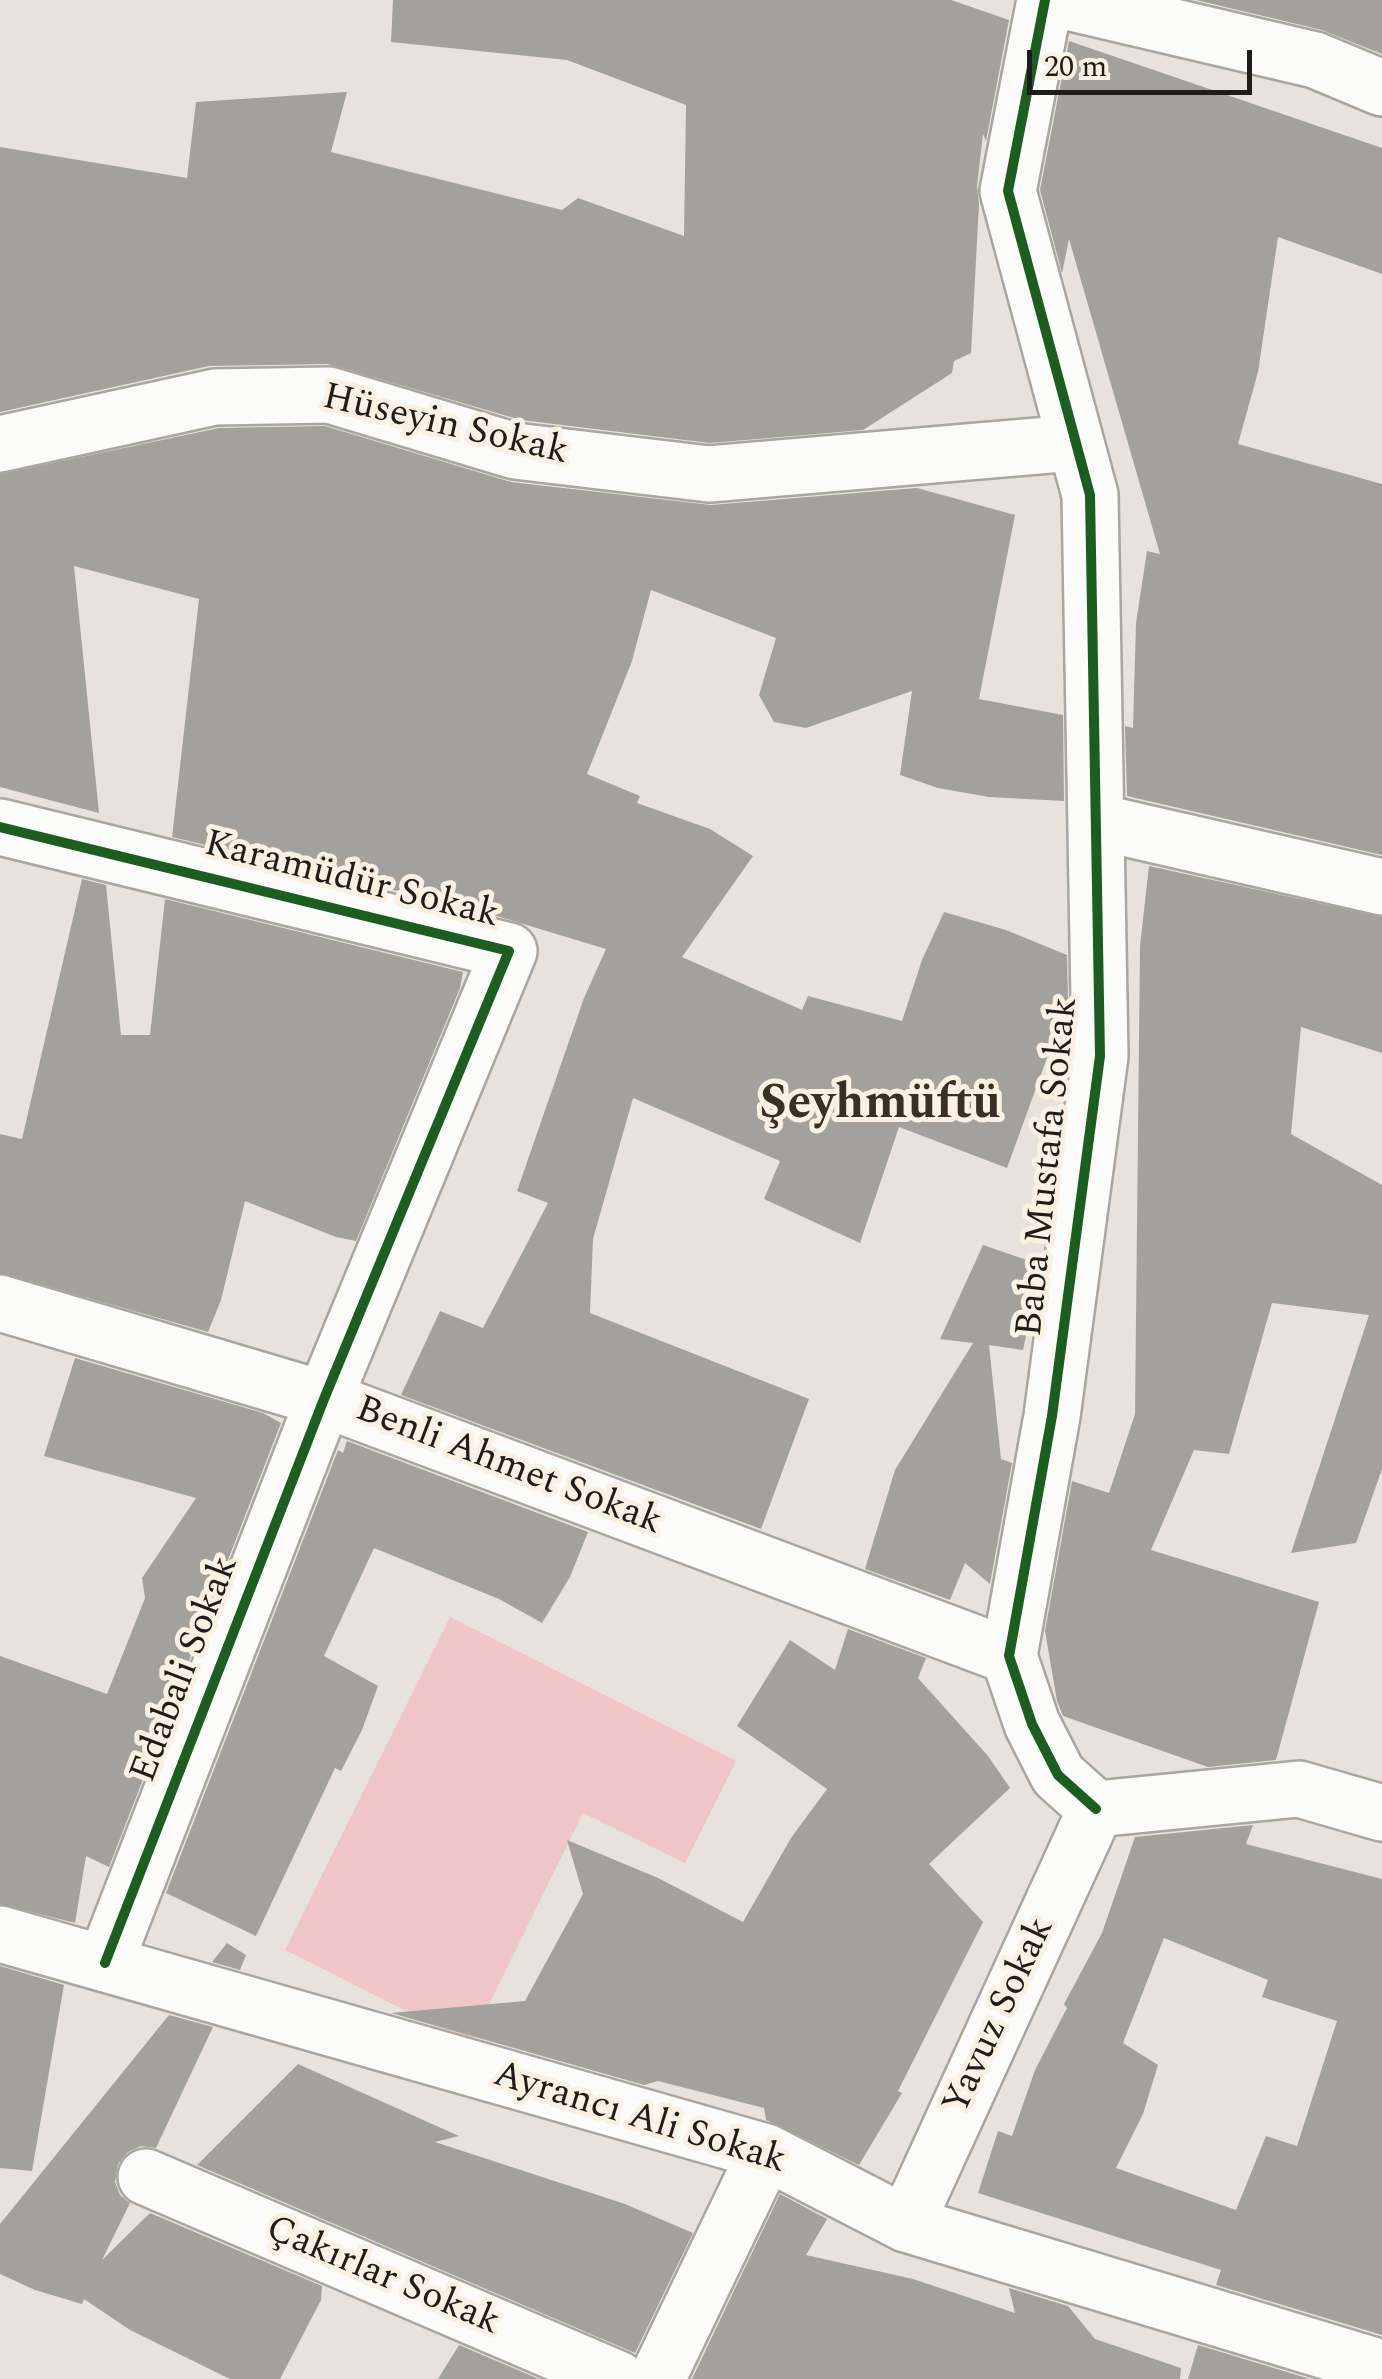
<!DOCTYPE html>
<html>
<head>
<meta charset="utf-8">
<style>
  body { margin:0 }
  #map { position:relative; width:1382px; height:2379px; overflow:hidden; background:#e7e2db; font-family:Spectral,serif }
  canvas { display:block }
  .scale { position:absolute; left:1027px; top:50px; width:225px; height:45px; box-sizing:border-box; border:5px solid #201c17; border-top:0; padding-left:12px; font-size:30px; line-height:35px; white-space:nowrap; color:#201c17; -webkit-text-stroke:8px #faf1e2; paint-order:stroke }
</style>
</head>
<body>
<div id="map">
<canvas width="1382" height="2379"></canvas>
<div class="scale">20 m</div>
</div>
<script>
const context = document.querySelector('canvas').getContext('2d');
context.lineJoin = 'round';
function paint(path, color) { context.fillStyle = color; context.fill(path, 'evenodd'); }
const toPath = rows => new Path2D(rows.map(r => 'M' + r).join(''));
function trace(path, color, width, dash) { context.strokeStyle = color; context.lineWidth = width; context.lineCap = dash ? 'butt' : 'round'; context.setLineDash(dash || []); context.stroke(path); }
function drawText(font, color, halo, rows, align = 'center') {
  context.font = font + ' Spectral,serif'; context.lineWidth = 10; context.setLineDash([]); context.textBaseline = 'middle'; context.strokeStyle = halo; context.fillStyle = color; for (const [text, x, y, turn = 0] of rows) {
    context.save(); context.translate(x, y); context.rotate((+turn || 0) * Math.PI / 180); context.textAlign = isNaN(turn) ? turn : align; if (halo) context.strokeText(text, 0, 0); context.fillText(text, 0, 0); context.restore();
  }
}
const green = toPath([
  [450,1617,736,1761,685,1863,583,1813,470,2043,285,1950]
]);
const building = toPath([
  [393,0,951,0,1009,20,986,141,983,134,977,186,979,204,971,353,954,361,952,373,863,430,710,443,521,420,328,364,209,366,0,412,0,147,187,178,196,102,347,92,331,152,562,210,578,198,684,236,686,105,567,60,391,42],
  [1196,0,1382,0,1382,54,1322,30],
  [1069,41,1382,148,1382,274,1278,237,1258,372,1238,444,1382,484,1382,855,1127,796,1125,726,1133,728,1136,623,1147,551,1160,554,1069,239,1062,273,1040,190],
  [325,426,511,482,711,505,917,488,1015,515,979,699,1063,715,1064,801,989,797,938,788,900,775,912,691,806,728,774,722,759,695,776,638,651,590,632,661,587,774,640,796,637,803,710,829,753,856,682,957,802,1010,808,996,902,1021,922,960,944,912,1006,930,1067,955,1068,1000,1007,1168,899,1127,860,1243,764,1199,780,1161,633,1098,593,1239,590,1313,809,1399,761,1529,401,1395,440,1311,483,1328,548,1203,517,1191,584,998,606,949,477,910,172,837,199,599,74,566,99,813,0,787,0,474,219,428],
  [1149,866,1382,917,1382,1053,1301,1027,1291,1134,1382,1185,1382,1469,1356,1543,1291,1553,1369,1315,1272,1303,1229,1454,1194,1450,1151,1550,1319,1602,1276,1760,1208,1767,1063,1716,1057,1701,1045,1631,1072,1481,1109,1493,1135,1414,1140,946],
  [82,879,106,885,121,1035,150,1035,165,899,463,972,460,988,356,1241,336,1237,245,1201,221,1300,208,1332,0,1273,0,1134,22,1139],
  [983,1245,1041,1265,1023,1350,989,1345,1001,1459,1012,1463,990,1584,965,1563,950,1600,865,1569,895,1470,973,1343,940,1339],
  [75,1358,263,1413,281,1423,109,1867,86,1856,75,1923,0,1904,0,1656,107,1694,145,1598,142,1578,196,1498,44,1456],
  [347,1441,588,1532,570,1577,542,1623,499,1599,374,1548,324,1656,378,1686,362,1730,341,1771,335,1768,256,1936,166,1893,338,1450,343,1453],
  [848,1629,926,1658,918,1678,988,1756,1010,1788,929,1864,983,1922,898,2091,902,2093,859,2165,766,2120,764,2108,658,2081,644,2085,391,2013,525,2001,583,1894,567,1840,658,1878,743,1922,791,1838,827,1789,737,1726,790,1640,835,1670],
  [1253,1825,1246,1844,1382,1879,1382,2335,1216,2285,1221,2270,978,2193,998,2131,1012,2136,1035,2070,1067,2008,1064,2004,1102,1933,1135,1837],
  [1164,1938,1268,1980,1262,1997,1337,2021,1297,2146,1266,2136,1236,2210,1116,2168,1143,2114,1158,2065,1123,2043],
  [227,1943,246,1955,240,1970,212,1962],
  [0,1966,64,1985,32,2171,0,2168],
  [169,2015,213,2027,156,2148,141,2146,128,2152,118,2164,115,2182,120,2195,130,2203,102,2260,150,2213,322,2286,321,2300,280,2379,230,2379,130,2330,84,2299,82,2304,35,2290,0,2274,0,2224],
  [298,2064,459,2136,435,2142,625,2204,693,2233,635,2353,197,2165],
  [780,2194,827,2219,806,2255,913,2279,1015,2313,1009,2288,1068,2306,1095,2339,1181,2368,1180,2379,692,2379],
  [459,2345,539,2379,438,2379],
  [1198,2345,1310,2379,1188,2379]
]);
const minor = toPath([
  [1045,0,1008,191,1090,495,1100,1056,1052,1416,1009,1656,1032,1724,1058,1775,1096,1809],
  [1059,0,1315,60,1382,88],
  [0,444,215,397,329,395,515,451,709,474,1073,443],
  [1098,822,1382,887],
  [0,827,509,951,324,1399,105,1963],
  [0,1303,324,1399,1009,1656],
  [1096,1809,1299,1789,1382,1813],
  [0,1934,766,2152,906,2224,1382,2368],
  [146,2177,618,2379],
  [906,2224,1096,1809],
  [657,2379,766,2152]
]);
const cycleway = toPath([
  [1045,0,1008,191,1090,495,1100,1056,1052,1416,1009,1656,1032,1724,1058,1775,1096,1809],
  [0,827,509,951,324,1399,105,1963]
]);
const streetNames = [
  ["Hüseyin Sokak",445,427,13],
  ["Karamüdür Sokak",351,882,14],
  ["Baba Mustafa Sokak",1050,1167,-84],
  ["Benli Ahmet Sokak",508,1468,21],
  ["Edabali Sokak",187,1670,-69],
  ["Yavuz Sokak",1001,2017,-65],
  ["Ayrancı Ali Sokak",639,2120,17],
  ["Çakırlar Sokak",382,2278,23]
];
const districtNames = [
  ["Şeyhmüftü",880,1108]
];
paint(green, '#efc5c6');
paint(building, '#a3a19c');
trace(minor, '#a9a6a0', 60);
trace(minor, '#fbfbfa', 55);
trace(cycleway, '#1b5e20', 10);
drawText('38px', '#201c17', '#faf1e2', streetNames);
drawText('bold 48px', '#383025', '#faf1e2', districtNames);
</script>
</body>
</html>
